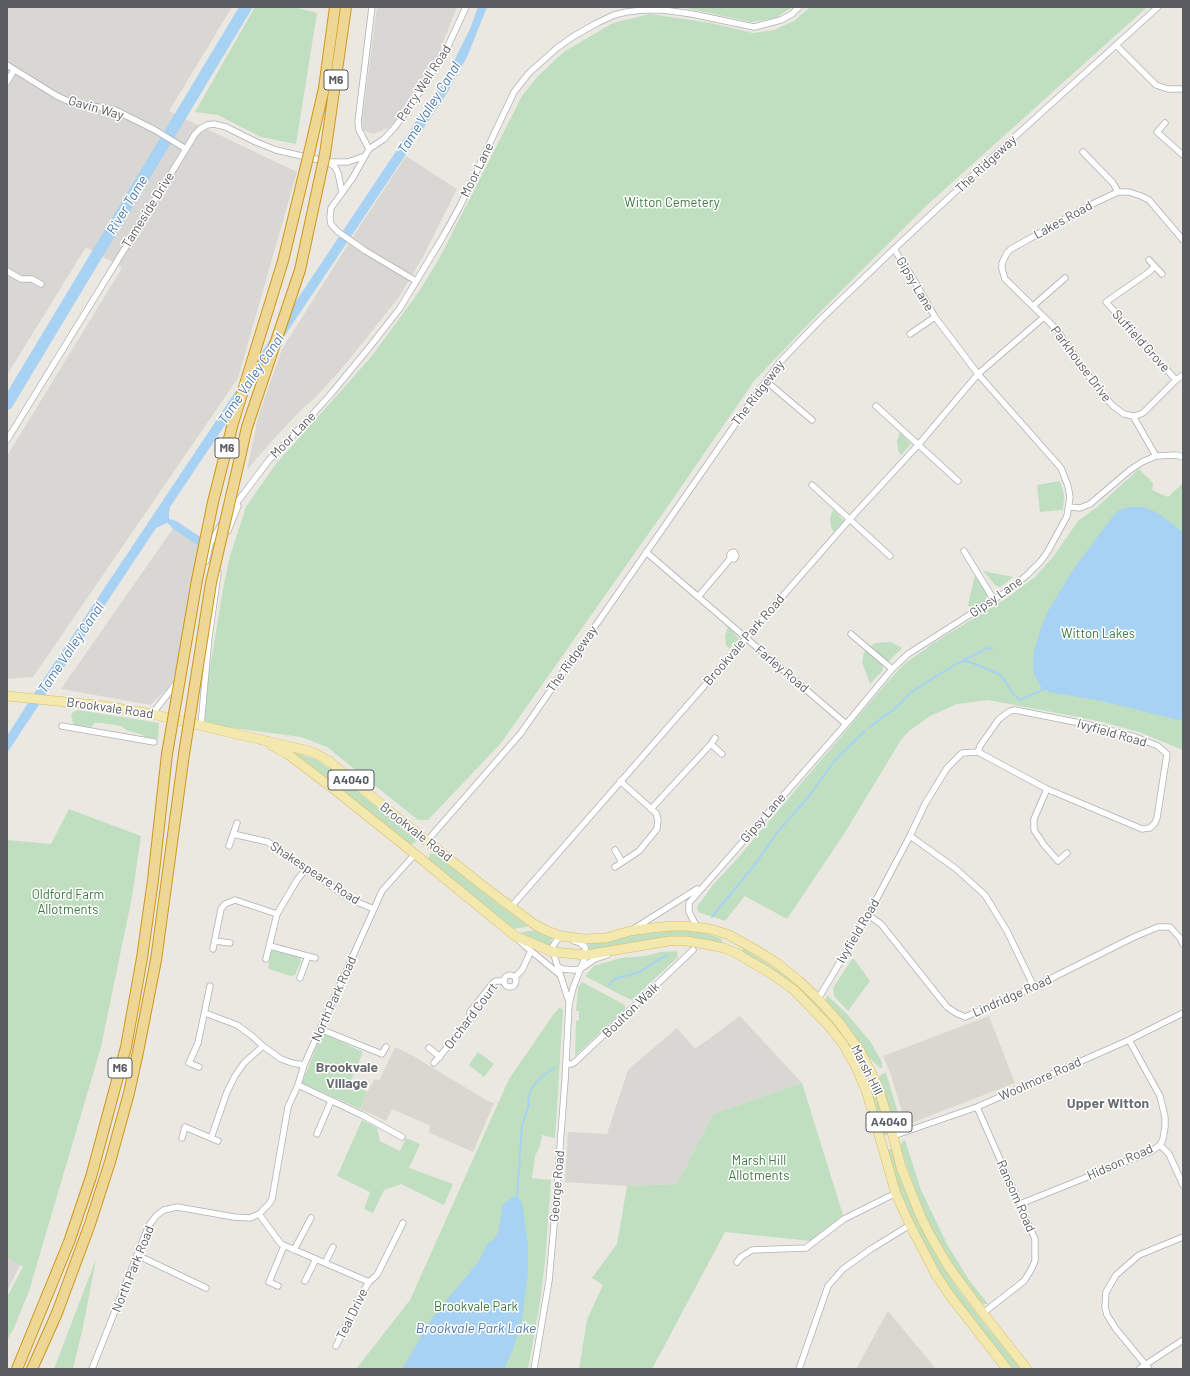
<!DOCTYPE html>
<html>
<head>
<meta charset="utf-8">
<style>
  body { margin:0 }
  #map { position:relative; width:1190px; height:1376px; overflow:hidden; background:#eae8e1; font-family:Barlow,sans-serif }
  canvas { display:block }
  .frame { position:absolute; inset:0; border:8px solid #595c60; pointer-events:none }
</style>
</head>
<body>
<div id="map">
<canvas width="1190" height="1376"></canvas>
<div class="frame"></div>
</div>
<script>
const context = document.querySelector('canvas').getContext('2d');
context.lineJoin = 'round';
function paint(path, color) { context.fillStyle = color; context.fill(path, 'evenodd'); }
const toPath = rows => new Path2D(rows.map(r => 'M' + r).join(''));
function trace(path, color, width, dash) { context.strokeStyle = color; context.lineWidth = width; context.lineCap = dash ? 'butt' : 'round'; context.setLineDash(dash || []); context.stroke(path); }
function drawText(font, color, halo, rows, align = 'center') {
  context.font = font + ' Barlow,sans-serif'; context.lineWidth = 3; context.setLineDash([]); context.textBaseline = 'middle'; context.strokeStyle = halo; context.fillStyle = color; for (const [text, x, y, turn = 0] of rows) {
    context.save(); context.translate(x, y); context.rotate((+turn || 0) * Math.PI / 180); context.textAlign = isNaN(turn) ? turn : align; if (halo) context.strokeText(text, 0, 0); context.fillText(text, 0, 0); context.restore();
  }
}
const industrial = toPath([
  [7,7,232,7,169,111,297,172,238,378,33,677,7,679,7,456,122,268,86,247,7,375],
  [377,7,457,7,437,58,390,127,373,134,363,130,362,121],
  [406,156,457,189,424,255,399,297,344,366,317,396,301,410,270,443,247,470,258,417,282,349,354,235],
  [174,527,200,544,175,675,167,689,151,705,61,689],
  [740,1016,802,1083,713,1114,677,1184,627,1186,565,1182,568,1132,607,1134,628,1070,677,1028,695,1049],
  [7,1257,20,1265,7,1291]
]);
const education = toPath([
  [989,1016,1015,1083,911,1123,904,1119,891,1075,883,1056],
  [395,1047,415,1057,486,1100,494,1103,473,1152,428,1132,431,1126,392,1109,386,1121,360,1109,367,1092,375,1079,379,1081],
  [888,1311,936,1369,856,1369]
]);
const green = toPath([
  [255,7,294,7,317,13,296,144,261,137,218,115,195,112],
  [681,7,792,7,776,18,751,22],
  [810,7,1147,7,926,206,816,316,754,381,668,506,501,743,428,820,418,820,327,747,301,737,203,724,205,698,223,589,230,556,246,507,275,465,371,357,418,293,439,259,522,96,538,76,565,51,613,23,650,14,711,23,753,33,774,30,794,21],
  [900,432,911,444,901,455,898,450,897,441],
  [1139,469,1152,482,1153,484,1152,490,1168,497,1183,483,1183,750,1139,732,1102,722,1073,716,988,700,957,704,930,716,909,731,901,740,844,834,787,919,745,896,725,921,698,912,697,907,713,885,736,860,884,686,904,664,935,642,1004,600,1035,577,1053,557,1078,521,1097,507],
  [1060,481,1064,495,1063,510,1040,512,1037,485],
  [833,509,844,521,834,532,831,527,830,518],
  [983,571,1013,577,1005,584,1000,587,996,586],
  [975,575,985,590,987,596,985,601,972,609,968,605],
  [728,626,739,639,729,649,726,645,725,636],
  [891,642,902,648,889,661,887,661,870,647,875,643],
  [866,650,882,665,883,670,870,684,862,662,864,652],
  [79,710,159,723,158,739,143,737,143,735,126,730,121,726,102,723,95,723,91,727,74,725,71,716,73,712],
  [295,752,317,760,333,771,415,839,416,842,411,845,408,845,295,754],
  [69,809,141,836,132,897,101,1047,29,1291,14,1328,7,1340,7,1297,23,1267,7,1257,7,840,51,844],
  [434,853,501,906,528,926,526,927,512,929,428,859,430,854],
  [534,930,552,938,551,944,548,946,518,933],
  [679,930,703,932,722,939,721,942,732,947,703,941,590,952,588,943,648,933],
  [743,948,790,978,827,1015,850,1044,867,1073,864,1075,825,1016,741,952],
  [274,950,300,956,301,961,295,975,291,976,269,969,268,968,271,952],
  [677,951,678,957,632,1000,621,995,585,976,594,966,621,958,646,956,660,952],
  [852,959,854,959,870,981,848,1011,834,996,833,988],
  [582,982,625,1005,625,1009,575,1056,576,1021,579,1020,579,1011,576,1011,578,987],
  [827,995,846,1013,870,1041,882,1062,882,1068,880,1068,864,1053,826,1003,826,999],
  [559,1008,562,1009,563,1011,555,1138,542,1135,540,1146,535,1156,532,1178,551,1180,545,1262,540,1302,528,1369,356,1369,410,1300,509,1079,553,1015],
  [322,1033,363,1052,350,1083,367,1092,360,1109,302,1083],
  [478,1052,494,1064,484,1077,469,1065],
  [886,1073,903,1129,894,1124,879,1077,882,1074],
  [802,1083,843,1215,810,1241,725,1232,652,1369,579,1369,587,1320,603,1285,592,1278,617,1244,627,1186,677,1184,713,1114],
  [874,1090,886,1125,888,1133,886,1135,883,1135,870,1092],
  [362,1120,377,1128,380,1141,400,1151,406,1138,420,1144,409,1168,453,1184,444,1205,401,1184,384,1190,373,1213,364,1209,370,1192,337,1176],
  [905,1140,921,1190,947,1244,969,1280,988,1304,983,1304,978,1300,951,1262,937,1239,921,1206,909,1173,900,1146,902,1142],
  [889,1149,891,1149,893,1152,933,1248,958,1289,983,1322,1021,1369,1012,1369,986,1337,943,1280,911,1219,897,1183,887,1152],
  [96,1259,83,1327,73,1369,54,1369]
]);
const water = toPath([
  [478,7,487,7,467,57,447,93,170,507,169,514,169,519,176,521,202,538,199,546,172,528,170,525,167,523,156,528,7,753,7,736,37,689,447,75,470,29],
  [1133,507,1142,507,1151,510,1158,513,1183,532,1183,721,1102,701,1049,692,1041,687,1034,675,1033,666,1034,650,1041,628,1049,609,1075,567,1113,516,1118,511,1125,508],
  [512,1197,517,1197,521,1201,523,1208,528,1245,528,1273,522,1319,513,1349,504,1369,402,1369,432,1318,479,1261,487,1244,494,1239,498,1233,503,1205]
]);
const stream = toPath([
  [962,661,988,648,992,649],
  [869,728,899,705,910,693,922,685,958,663,964,661,970,662,1001,675,1012,692,1020,700,1044,689],
  [712,917,756,863,776,834,805,801,836,759,865,731],
  [609,985,615,979,619,977,630,975,645,969,654,962,667,955],
  [517,1197,522,1126,529,1104,528,1097,532,1088,541,1077,554,1068]
]);
const river = toPath([
  [7,404,246,7]
]);
const minor = toPath([
  [1116,45,1156,85,1168,89,1183,89],
  [7,65,57,96,70,102,115,110,155,130,186,149],
  [7,82,14,70],
  [1165,123,1157,132,1183,155],
  [369,149,359,130,358,122,372,7],
  [1083,152,1113,183,1118,192],
  [328,162,335,167,338,173,342,192],
  [1149,260,1162,274],
  [1154,267,1149,272,1106,302,1176,380],
  [7,271,21,279,32,279,41,284],
  [416,281,364,250,337,231,331,224,330,218,331,208,352,179,369,149,384,139,395,127,424,86,447,48,466,7],
  [1033,306,1065,278],
  [1044,317,1005,279,1002,269,1002,263,1007,253,1011,249,1088,206,1118,192,1129,192,1141,196,1149,200,1183,240],
  [910,334,935,317],
  [766,381,812,420],
  [876,406,958,481],
  [1133,416,1156,456],
  [7,440,186,149,195,134,200,129,207,125,214,124,226,127,256,142,276,150,328,162,348,162,365,156],
  [812,485,890,556],
  [1069,507,1080,508,1090,504,1130,470,1142,462,1156,456,1176,455,1183,457],
  [229,513,269,460,302,426,330,395,368,349,400,308,444,235,460,206,514,92,529,73,557,48,574,36,597,23,614,15,626,12,644,10,663,10,692,14,754,27,781,20,792,14,799,7],
  [228,531,238,506],
  [964,551,994,600],
  [646,552,846,724],
  [206,561,210,544,222,523],
  [698,597,730,559,730,555,731,553,734,552,736,556,734,559,730,559],
  [851,634,892,669],
  [152,714,171,690,177,681],
  [201,725,209,637,218,573],
  [62,726,154,742],
  [711,744,722,754],
  [1047,789,1034,819,1034,830,1044,845,1058,861,1067,853],
  [651,809,711,744,715,738],
  [233,834,268,842,341,893,357,902,374,909],
  [910,836,955,868,985,895,1007,931,1034,987],
  [427,841,521,733,743,413,779,363,819,321,894,249,998,152,1158,7],
  [229,846,237,823],
  [615,850,622,862],
  [615,867,639,851,657,829,658,820,656,813,620,781],
  [511,907,850,519,919,444,978,374,1044,317,1057,330,1097,388,1113,406,1124,414,1133,416,1138,415,1143,413,1176,380,1183,375],
  [868,915,881,924,947,1007,956,1013,965,1017,1034,987,1134,937,1158,927,1170,927,1180,938,1183,944],
  [697,927,689,912,689,903,853,716,892,669,908,654,1010,589,1027,575,1041,561,1048,551,1067,516,1070,497,1068,486,1061,468,978,374,935,317,914,280,894,249],
  [635,928,697,889],
  [562,936,557,940,553,946,553,952,569,1002],
  [519,940,525,946,559,974],
  [215,941,230,943],
  [270,946,315,958],
  [213,949,221,909,225,904,235,900,277,914],
  [266,959,277,914,297,880,306,869],
  [558,967,563,969,574,970,580,969,595,959,607,955],
  '504 981a6 6 0 1 1 12 0a6 6 0 1 1-12 0Z',
  [515,977,522,970,531,951],
  [300,978,308,956],
  [818,999,868,915,910,836,925,804,947,768,962,753,978,752,980,746,999,719,1010,711,1015,710,1085,724,1135,737,1158,746,1167,754,1157,818,1155,823,1150,828,1142,829,1047,789,978,752],
  [205,1013,237,1025,252,1036,263,1046,281,1059,292,1063,304,1065],
  [320,1029,382,1054,386,1047],
  [429,1048,440,1057],
  [434,1063,470,1020,470,1012,493,983,496,981,503,981],
  [566,1064,572,1064,575,1062,693,950],
  [199,1067,189,1063,198,1043,210,986],
  [298,1085,362,1115,402,1137],
  [977,1107,1035,1239,1035,1261,1031,1270,1024,1281,983,1313],
  [317,1134,331,1101],
  [893,1136,977,1107,1129,1040,1183,1013],
  [182,1138,185,1127,218,1141],
  [211,1138,227,1092,235,1076,244,1063,263,1046],
  [1160,1145,1169,1154,1183,1185],
  [1020,1204,1152,1151,1160,1145,1163,1139,1165,1127,1165,1117,1160,1096,1129,1040],
  [259,1214,281,1244,369,1282],
  [294,1250,311,1218],
  [137,1255,206,1288],
  [737,1262,741,1257,752,1250,806,1248,844,1219,890,1196,896,1194],
  [325,1263,333,1247],
  [305,1281,316,1259],
  [278,1286,269,1282,284,1246],
  [336,1346,364,1290,369,1282,377,1275,403,1223],
  [92,1369,149,1225,157,1215,164,1210,177,1207,234,1217,250,1218,259,1214,269,1204,272,1199,288,1107,298,1085,304,1065,382,891,415,854],
  [534,1369,549,1281,554,1225,565,1081,569,1004,573,988,586,955,585,947,580,943,574,941],
  [799,1369,828,1286,843,1269,871,1249,910,1225],
  [1139,1369,1183,1340],
  [1149,1369,1116,1329,1107,1315,1105,1307,1106,1292,1116,1275,1139,1255,1183,1237]
]);
const primary = toPath([
  [7,696,105,706,152,714,313,752,329,761,399,819,482,885,534,924,547,931,561,936,584,939,606,938,630,931,651,928,673,926,686,926,710,929,727,934,756,950,777,963,799,981,818,999,838,1021,860,1051,872,1074,880,1093,893,1136,901,1167,921,1217,930,1235,948,1266,983,1313,1027,1369],
  [271,745,289,755,335,790,415,854,515,936,553,952,586,955,669,941,687,941,710,945,724,948,736,953,770,973,794,990,828,1025,843,1044,855,1065,866,1090,896,1194,910,1225,936,1275,951,1297,1007,1369]
]);
const motorway = toPath([
  [310,149,324,88,335,7],
  [325,154,346,7],
  [17,1369,69,1242,91,1177,126,1047,142,958,153,880,167,754],
  [32,1369,57,1313,90,1224,110,1162,129,1093,138,1052,156,960,184,754]
]);
const motorwayBridge = toPath([
  [167,754,197,580,213,502,233,423,283,261,310,149],
  [184,754,211,583,247,427,300,270,325,154]
]);
const shields = [
  [336,80,24],
  [227,448,24],
  [351,780,46],
  [120,1068,24],
  [889,1122,46]
];
const shieldNames = [
  ["M6",336,80],
  ["M6",227,448],
  ["A4040",351,780],
  ["M6",120,1068],
  ["A4040",889,1122]
];
const streetNames = [
  ["Perry Well Road",424,83,-57],
  ["Gavin Way",96,108,16],
  ["The Ridgeway",986,164,-43],
  ["Moor Lane",477,170,-64],
  ["Tameside Drive",148,210,-58],
  ["Lakes Road",1063,220,-29],
  ["Gipsy Lane",915,284,59],
  ["Suffield Grove",1141,341,48],
  ["Parkhouse Drive",1081,364,53],
  ["The Ridgeway",758,393,-53],
  ["Moor Lane",293,435,-46],
  ["Gipsy Lane",996,597,-35],
  ["Brookvale Park Road",744,640,-49],
  ["The Ridgeway",572,659,-55],
  ["Farley Road",782,669,40],
  ["Brookvale Road",110,708,8],
  ["Ivyfield Road",1112,733,16],
  ["Gipsy Lane",763,818,-49],
  ["Brookvale Road",416,832,38],
  ["Shakespeare Road",315,873,33],
  ["Ivyfield Road",858,931,-60],
  ["Lindridge Road",1012,996,-24],
  ["North Park Road",334,999,-66],
  ["Boulton Walk",631,1010,-44],
  ["Orchard Court",471,1016,-53],
  ["Marsh Hill",867,1070,63],
  ["Woolmore Road",1040,1079,-24],
  ["Hidson Road",1120,1162,-24],
  ["George Road",557,1186,-85],
  ["Ransom Road",1016,1196,66],
  ["North Park Road",133,1269,-68],
  ["Teal Drive",352,1314,-64]
];
const parkNames = [
  ["Witton Cemetery",672,203],
  ["Witton Lakes",1098,634],
  ["Oldford Farm",68,895],
  ["Allotments",68,910],
  ["Marsh Hill",759,1161],
  ["Allotments",759,1176],
  ["Brookvale Park",476,1307]
];
const waterNames = [
  ["Tame Valley Canal",429,108,-58],
  ["River Tame",127,205,-59],
  ["Tame Valley Canal",251,379,-56],
  ["Tame Valley Canal",71,648,-56],
  ["Brookvale Park Lake",476,1328]
];
const neighbourhoodNames = [
  ["Brookvale",347,1067],
  ["Village",347,1083],
  ["Upper Witton",1108,1103]
];
paint(industrial, '#d9d7d3');
paint(education, '#dad7cf');
paint(green, '#c0dfc0');
paint(water, '#a8d2f3');
trace(stream, '#a8d2f3', 2);
trace(river, '#a8d2f3', 12);
trace(minor, '#aeb1b5', 7);
trace(primary, '#ddbc67', 10);
trace(motorway, '#ce961d', 12);
trace(minor, '#fff', 5.5);
trace(primary, '#f3e8ad', 9);
trace(motorway, '#eed794', 10);
trace(motorwayBridge, '#ce961d', 12, []);
trace(motorwayBridge, '#eed794', 10);
for (const [x, y, w] of shields) { const box = new Path2D(); box.roundRect(x - w / 2, y - 10, w, 20, 3); context.fillStyle = '#fff'; context.fill(box); trace(box, '#595c60', 1); }
drawText('bold 12px', '#595c60', null, shieldNames);
drawText('13px', '#595c60', '#fff', streetNames);
drawText('13px', '#3e7a41', '#fff', parkNames);
drawText('italic 14px', '#4c7aa9', '#fff', waterNames);
drawText('bold 14px', '#6a6e71', '#fff', neighbourhoodNames);
</script>
</body>
</html>
